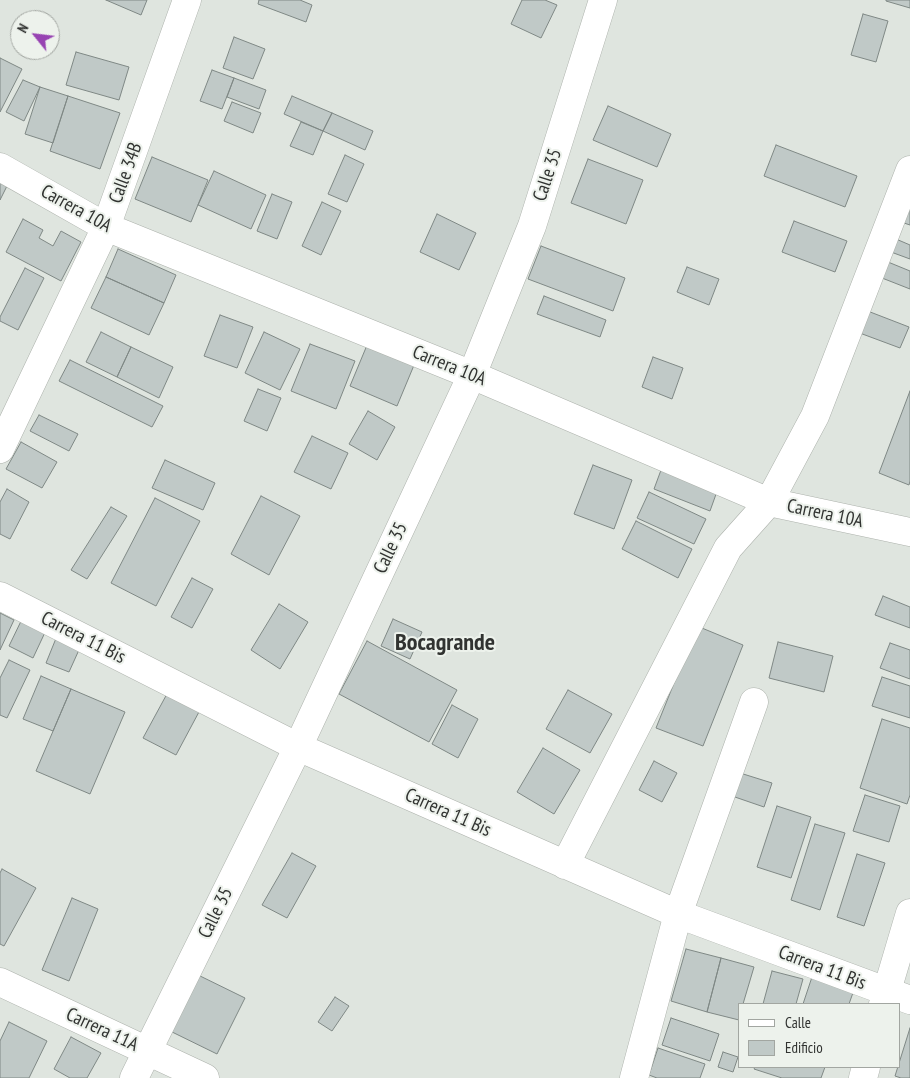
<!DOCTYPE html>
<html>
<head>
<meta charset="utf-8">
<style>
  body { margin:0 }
  #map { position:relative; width:910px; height:1078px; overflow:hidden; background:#dfe5df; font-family:"PT Sans Narrow",sans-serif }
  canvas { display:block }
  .legend { position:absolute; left:738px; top:1003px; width:162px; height:65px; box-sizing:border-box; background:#edf2ec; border:1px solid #a2a6a1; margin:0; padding:6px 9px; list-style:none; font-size:15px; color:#313331 }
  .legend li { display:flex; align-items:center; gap:10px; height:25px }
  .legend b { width:25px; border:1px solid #a2a6a1 }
  .north { position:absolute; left:10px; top:10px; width:50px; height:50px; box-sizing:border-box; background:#edf2ec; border:1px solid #a2a6a1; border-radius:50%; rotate:299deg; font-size:14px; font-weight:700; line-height:20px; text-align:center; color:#313331 }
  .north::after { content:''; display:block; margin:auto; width:18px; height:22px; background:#9743b2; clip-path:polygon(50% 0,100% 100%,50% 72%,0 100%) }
</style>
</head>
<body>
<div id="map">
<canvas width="910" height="1078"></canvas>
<ul class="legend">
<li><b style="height:6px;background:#fff"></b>Calle</li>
<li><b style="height:14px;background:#c0c9c7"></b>Edificio</li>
</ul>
<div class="north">N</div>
</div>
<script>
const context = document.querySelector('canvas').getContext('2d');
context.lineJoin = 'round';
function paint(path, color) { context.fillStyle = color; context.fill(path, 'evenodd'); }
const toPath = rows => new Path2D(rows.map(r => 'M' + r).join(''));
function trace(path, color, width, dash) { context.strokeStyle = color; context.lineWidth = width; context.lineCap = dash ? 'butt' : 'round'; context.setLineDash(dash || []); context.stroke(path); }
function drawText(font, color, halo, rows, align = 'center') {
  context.font = font + ' "PT Sans Narrow",sans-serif'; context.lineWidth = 4; context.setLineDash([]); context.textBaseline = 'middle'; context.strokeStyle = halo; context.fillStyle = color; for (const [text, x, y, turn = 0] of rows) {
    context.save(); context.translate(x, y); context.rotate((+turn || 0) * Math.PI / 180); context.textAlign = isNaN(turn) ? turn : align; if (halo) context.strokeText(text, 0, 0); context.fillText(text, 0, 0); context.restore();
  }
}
const building = toPath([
  [106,0,147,0,141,15,106,0],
  [259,0,300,0,312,5,306,22,258,4,259,0],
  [522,0,545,0,557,5,541,38,511,24,522,0],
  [910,0,910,8,886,1,886,0,910,0],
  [863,14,888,21,876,62,851,55,863,14],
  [234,37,265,49,253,79,223,68,234,37],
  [76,52,129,67,119,100,66,85,76,52],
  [0,58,22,69,0,112,0,58],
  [212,70,234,78,222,109,200,101,212,70],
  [234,78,266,90,259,109,227,97,234,78],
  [23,80,40,87,24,121,6,112,23,80],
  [40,87,68,96,53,143,25,134,40,87],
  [68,96,120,113,100,169,50,151,68,96],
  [292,96,332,113,323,131,284,114,292,96],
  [232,102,261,113,253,133,224,121,232,102],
  [608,106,671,134,657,167,593,140,608,106],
  [332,113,373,131,365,150,323,131,332,113],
  [301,122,323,131,313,155,290,146,301,122],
  [776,145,857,176,845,207,764,176,776,145],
  [345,155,364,164,347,202,328,194,345,155],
  [152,157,208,180,191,222,135,199,152,157],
  [588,159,643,180,626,224,571,203,588,159],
  [214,171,266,195,251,229,198,205,214,171],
  [0,182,7,186,0,200,0,182],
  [272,194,292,202,277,239,257,231,272,194],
  [910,199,910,225,901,222,910,199],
  [322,202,341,211,321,255,302,246,322,202],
  [437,214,476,233,459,270,420,252,437,214],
  [23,219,43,230,39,238,53,246,61,231,81,242,61,281,6,252,23,219],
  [794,221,847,241,835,272,782,252,794,221],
  [896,239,910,245,910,259,891,252,896,239],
  [541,246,625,278,613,311,528,279,541,246],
  [118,249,176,275,164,303,106,277,118,249],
  [888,262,910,271,910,289,882,278,888,262],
  [687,267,719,279,709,305,677,292,687,267],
  [25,268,44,278,18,330,0,321,0,317,25,268],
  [106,277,164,303,149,335,91,308,106,277],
  [544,296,606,320,600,337,537,314,544,296],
  [865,310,909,327,900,348,857,332,865,310],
  [220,315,253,327,237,368,204,356,220,315],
  [101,332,131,347,117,377,86,362,101,332],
  [264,332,300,349,280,390,245,373,264,332],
  [370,338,417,358,397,406,350,386,370,338],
  [310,344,355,361,336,409,291,391,310,344],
  [131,347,173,367,159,398,117,377,131,347],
  [653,357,683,368,672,399,642,387,653,357],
  [70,360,163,406,152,427,59,381,70,360],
  [258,389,281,398,267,431,244,421,258,389],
  [910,391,910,481,909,485,879,473,910,391],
  [368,411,395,427,377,460,349,444,368,411],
  [39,415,78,434,69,451,30,431,39,415],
  [312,436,348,453,331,489,294,472,312,436],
  [21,442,57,462,42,488,6,469,21,442],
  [165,460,215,483,203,510,152,488,165,460],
  [664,462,720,483,710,511,654,489,664,462],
  [593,465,632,480,614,529,574,514,593,465],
  [7,489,29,502,10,539,0,534,0,502,7,489],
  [649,492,706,519,694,544,637,518,649,492],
  [261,496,300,516,269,575,231,554,261,496],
  [155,498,200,521,156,606,111,583,155,498],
  [111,507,127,516,87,579,71,570,111,507],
  [636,521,692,549,678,578,622,549,636,521],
  [192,578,213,589,192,628,171,617,192,578],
  [883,596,910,607,910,628,875,615,883,596],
  [279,604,308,622,280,669,251,650,279,604],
  [0,613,14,620,0,650,0,613],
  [24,615,48,626,33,658,9,646,24,615],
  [393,619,422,632,410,659,381,646,393,619],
  [697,626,743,645,703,746,656,728,697,626],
  [59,631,83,641,69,672,46,663,59,631],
  [367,641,457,690,429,742,339,694,367,641],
  [778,642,833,656,824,692,769,678,778,642],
  [890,643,910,650,910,679,880,668,890,643],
  [9,660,30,670,7,718,0,715,0,678,9,660],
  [41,676,71,689,53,731,23,719,41,676],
  [882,677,910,686,910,718,872,706,882,677],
  [71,689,125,712,90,794,36,771,71,689],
  [568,690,612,714,590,753,546,729,568,690],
  [168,692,200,710,176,755,143,738,168,692],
  [452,705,478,719,458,758,432,744,452,705],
  [882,719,910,728,910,795,907,804,860,788,882,719],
  [543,748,580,770,554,814,517,792,543,748],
  [654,761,677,773,662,802,639,790,654,761],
  [740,773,772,783,764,807,732,796,740,773],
  [865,795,900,806,889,842,853,831,865,795],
  [777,806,811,817,791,878,757,867,777,806],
  [815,824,845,833,820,910,791,900,815,824],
  [292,853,316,866,287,918,262,905,292,853],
  [857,854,885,863,864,926,837,917,857,854],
  [2,869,36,888,4,946,0,944,0,873,2,869],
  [72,898,98,909,69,981,42,970,72,898],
  [686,949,721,958,707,1012,671,1001,686,949],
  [721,958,754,967,743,1004,739,1004,739,1020,707,1012,721,958],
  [772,971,803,979,796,1004,763,1004,772,971],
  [196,974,245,998,217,1054,168,1030,196,974],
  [813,974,855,987,849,1004,803,1004,813,974],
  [335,997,349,1006,332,1031,318,1022,335,997],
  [671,1018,719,1034,710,1061,662,1045,671,1018],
  [9,1022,47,1041,29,1078,0,1078,0,1041,9,1022],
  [910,1028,910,1078,901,1078,895,1076,910,1028],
  [71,1037,101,1053,87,1078,70,1078,54,1069,71,1037],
  [658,1048,705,1064,700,1078,657,1078,649,1075,658,1048],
  [723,1052,738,1057,733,1072,718,1067,723,1052],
  [755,1067,825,1067,821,1078,782,1078,754,1069,755,1067]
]);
const street = toPath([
  [0,167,106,227,472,375,769,502,910,532],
  [0,449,106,227,187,0],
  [0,596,298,747,678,914,910,1000],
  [565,865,728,548,769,502,815,416,910,170],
  [0,982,205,1078],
  [883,1004,910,913],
  [134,1078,298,747,472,375,532,226,603,0],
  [634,1078,678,914,754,702],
  [863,1078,866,1067]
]);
const streetNames = [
  ["Calle 34B",126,173,-70],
  ["Calle 35",548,175,-72],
  ["Carrera 10A",76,209,29],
  ["Carrera 10A",449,366,22],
  ["Carrera 10A",825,514,12],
  ["Calle 35",391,548,-65],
  ["Carrera 11 Bis",83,638,27],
  ["Carrera 11 Bis",448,813,24],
  ["Calle 35",216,913,-64],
  ["Carrera 11 Bis",822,968,21],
  ["Carrera 11A",102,1030,25]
];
const districtNames = [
  ["Bocagrande",445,643]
];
paint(building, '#c0c9c7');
trace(building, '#7f8885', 1);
trace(street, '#adb2ac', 29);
trace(street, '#fff', 28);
drawText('19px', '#313331', '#edf2ec', streetNames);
drawText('bold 24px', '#313331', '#edf2ec', districtNames);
</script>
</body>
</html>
